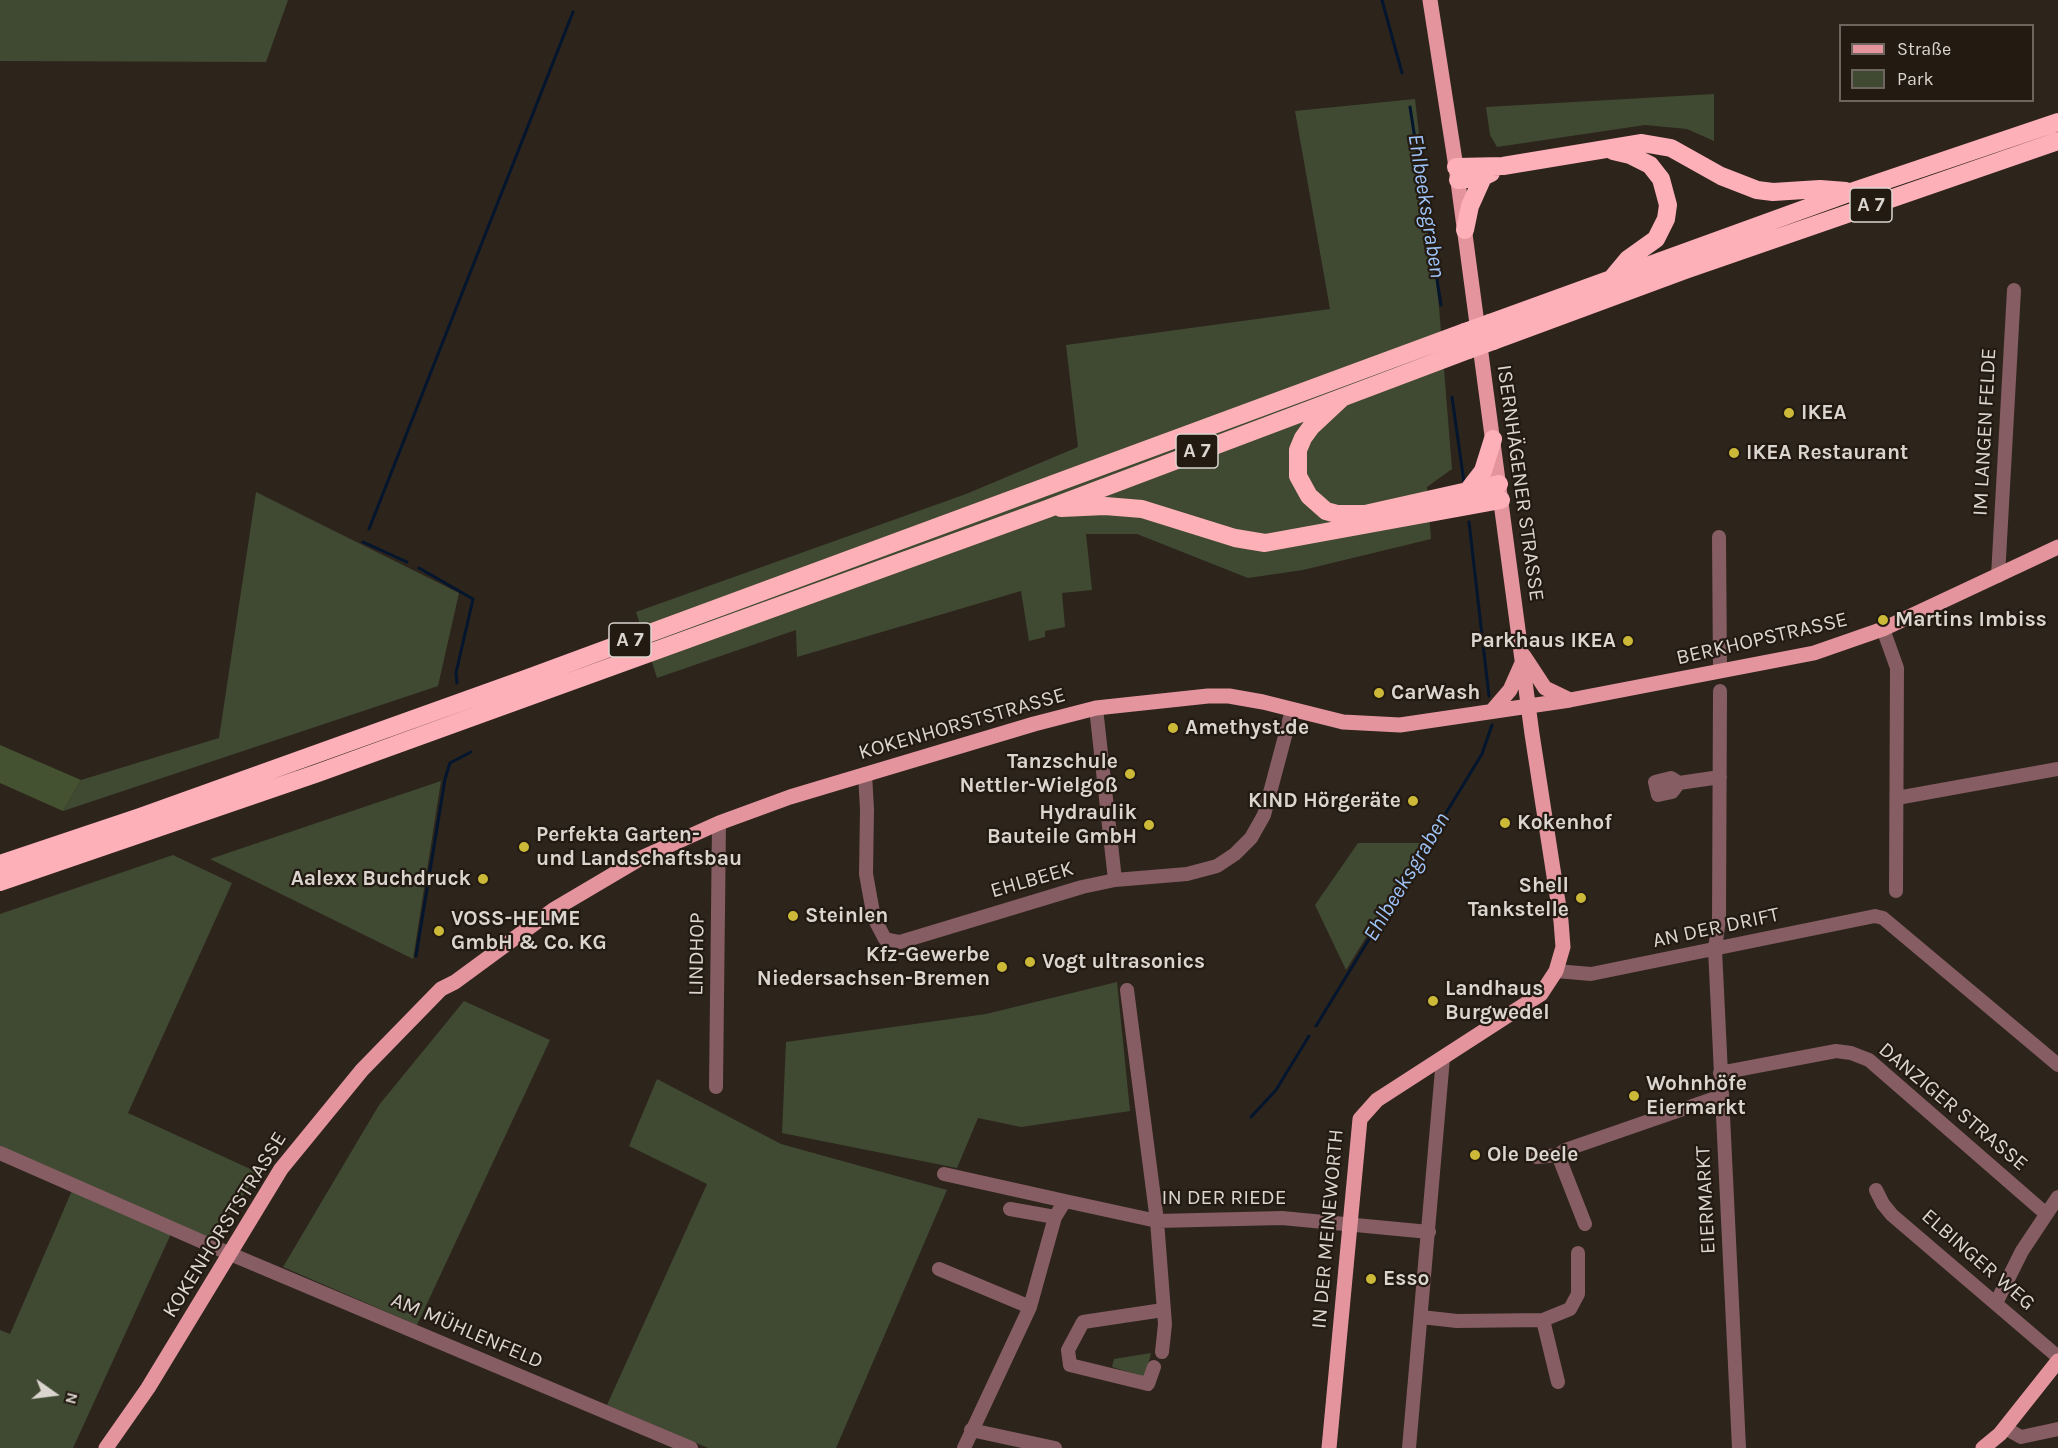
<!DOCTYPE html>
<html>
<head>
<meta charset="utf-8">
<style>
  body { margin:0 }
  #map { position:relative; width:2058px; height:1448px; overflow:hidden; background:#2d241c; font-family:Karla,sans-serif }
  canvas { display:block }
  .legend { position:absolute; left:1839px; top:24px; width:195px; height:78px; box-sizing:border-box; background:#231a12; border:2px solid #6d655e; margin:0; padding:8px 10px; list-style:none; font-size:18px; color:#dbd5cf }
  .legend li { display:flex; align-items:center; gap:12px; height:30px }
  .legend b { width:30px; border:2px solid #6d655e }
  .north { position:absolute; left:24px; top:1364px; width:60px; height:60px; -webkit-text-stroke:4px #231a12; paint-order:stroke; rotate:104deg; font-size:16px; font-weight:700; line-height:24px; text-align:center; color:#dbd5cf }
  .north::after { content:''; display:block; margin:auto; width:21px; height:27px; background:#dbd5cf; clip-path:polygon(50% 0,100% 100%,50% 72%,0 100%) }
</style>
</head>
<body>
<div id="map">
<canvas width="2058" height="1448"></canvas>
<ul class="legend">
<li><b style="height:8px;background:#e4949d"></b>Straße</li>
<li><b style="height:16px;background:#404a32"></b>Park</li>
</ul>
<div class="north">N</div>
</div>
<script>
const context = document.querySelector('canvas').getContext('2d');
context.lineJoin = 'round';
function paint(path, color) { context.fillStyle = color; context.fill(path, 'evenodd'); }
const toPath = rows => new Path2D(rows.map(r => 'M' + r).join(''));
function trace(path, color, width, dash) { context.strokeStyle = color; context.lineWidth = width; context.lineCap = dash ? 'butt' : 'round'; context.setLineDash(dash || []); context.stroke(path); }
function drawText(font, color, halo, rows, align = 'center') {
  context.font = font + ' Karla,sans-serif'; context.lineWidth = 4.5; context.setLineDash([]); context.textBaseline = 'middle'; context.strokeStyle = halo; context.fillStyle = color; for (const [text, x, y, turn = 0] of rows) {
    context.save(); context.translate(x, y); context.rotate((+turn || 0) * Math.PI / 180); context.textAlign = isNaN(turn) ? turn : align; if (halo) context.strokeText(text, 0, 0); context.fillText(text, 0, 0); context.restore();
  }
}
const green = toPath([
  [0,0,288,0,266,62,0,61],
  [1714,94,1714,141,1687,129,1645,125,1497,147,1490,135,1486,107],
  [1415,99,1439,307,1452,469,1427,487,1431,539,1303,570,1248,578,1137,534,1086,534,1092,590,1062,593,1065,627,1045,631,1045,637,1029,641,1021,591,797,657,796,630,657,678,636,612,966,494,1078,447,1066,345,1330,309,1295,111],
  [256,492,459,593,438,686,63,811,81,780,219,738],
  [441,781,413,959,210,859],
  [1358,843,1424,843,1346,970,1315,905],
  [173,855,232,883,128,1113,259,1173,211,1240,175,1225,73,1448,0,1448,0,1330,10,1334,74,1186,0,1153,0,914],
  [1117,982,1130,1111,1021,1127,978,1118,957,1168,782,1133,786,1042,986,1014],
  [464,1001,550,1040,417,1325,283,1267,379,1105],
  [657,1079,781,1144,947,1190,836,1448,708,1448,607,1405,707,1184,629,1146],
  [1151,1353,1145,1377,1112,1367,1114,1359]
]);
const forest = toPath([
  [0,745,81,780,63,811,0,783]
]);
const stream = toPath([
  [1382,0,1402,73],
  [1410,107,1441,305],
  [1452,397,1464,482],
  [1469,522,1489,696],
  [369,529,573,12],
  [363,542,407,562],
  [419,568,473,599,456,673,457,683],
  [416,956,445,779,450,763,471,752],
  [1316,1026,1482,754,1492,725],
  [1251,1117,1276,1090,1309,1036]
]);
const minor = toPath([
  [1719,537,1720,671],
  [1998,576,2014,290],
  [1883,629,1897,668,1896,891],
  [1720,691,1719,919,1715,949,1739,1448],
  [1096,708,1115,880],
  [865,774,867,809,866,874,874,918,885,939,900,942,1082,887,1115,880,1187,874,1217,866,1235,854,1251,838,1264,815,1292,710],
  [1679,783,1672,792,1658,795,1655,782,1671,778,1679,783,1720,777],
  [1897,798,2058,769],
  [1556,971,1591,974,1875,916,1883,918,2058,1065],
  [1127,990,1157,1221,1165,1324,1162,1352],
  [1720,1073,1836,1051,1851,1053,1869,1060,2045,1213],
  [716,1087,719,823],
  [0,1153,228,1253,691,1448],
  [1537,1157,1558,1155],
  [944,1174,1065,1201],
  [1876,1190,1883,1204,1892,1215,2058,1357],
  [1010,1209,1055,1217,1065,1201,1157,1221,1282,1218,1429,1232],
  [1585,1224,1558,1155,1565,1150,1721,1096],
  [939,1269,1030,1307],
  [1996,1303,2022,1251,2058,1197],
  [1421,1317,1457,1321,1543,1320,1570,1309,1578,1294,1578,1253],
  [1543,1320,1558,1382],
  [1154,1367,1148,1384,1070,1365,1068,1350,1083,1322,1163,1310],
  [2005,1428,2021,1437,2058,1429],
  [971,1430,1055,1448],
  [964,1448,1030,1307,1055,1217],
  [1409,1448,1443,1058]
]);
const major = toPath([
  [1524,656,1545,688,1570,700],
  [1492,711,1510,690,1522,663],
  [106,1448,148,1388,281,1169,362,1070,441,989,455,982,553,910,641,858,719,823,790,797,1034,724,1096,708,1208,696,1229,696,1263,702,1343,722,1400,725,1570,700,1814,653,1883,629,2058,547],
  [1329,1448,1360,1119,1377,1100,1541,994,1556,971,1563,947,1561,921,1532,734,1456,167,1430,0],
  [1983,1448,2000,1434,2058,1361]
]);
const highway = toPath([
  [1613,151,1630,155,1650,165,1661,179,1668,205,1666,219,1656,239,1628,259,1613,277],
  [1456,167,1503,166,1642,143,1671,148,1721,176,1757,190,1773,192,1820,189,1846,191],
  [1458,180,1483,177,1491,173],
  [1465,230,1470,206,1483,177],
  [1490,323,1854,191,2058,122],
  [1493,341,1685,270,2058,141],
  [1342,398,1311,427,1303,438,1298,450,1298,476,1309,496,1326,511,1337,514,1365,514,1499,484],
  [1466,493,1483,471,1493,439],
  [1061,508,1105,506,1142,509,1235,538,1265,543,1501,500],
  [0,864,140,817,528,678,1465,332],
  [0,882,318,773,1047,509,1468,350]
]);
const highwayBridge = toPath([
  [1465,332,1490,323],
  [1468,350,1493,341]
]);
const markers = [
  [1789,413,6,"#cdb938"],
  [1734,453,6,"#cdb938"],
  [1883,620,6,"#cdb938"],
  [1628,641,6,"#cdb938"],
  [1379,693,6,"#cdb938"],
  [1173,728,6,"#cdb938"],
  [1130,774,6,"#cdb938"],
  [1413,801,6,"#cdb938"],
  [1505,823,6,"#cdb938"],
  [1149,825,6,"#cdb938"],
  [524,847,6,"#cdb938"],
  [483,879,6,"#cdb938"],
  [1581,898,6,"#cdb938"],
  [793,916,6,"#cdb938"],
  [439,931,6,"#cdb938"],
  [1030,962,6,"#cdb938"],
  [1002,967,6,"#cdb938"],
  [1433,1001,6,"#cdb938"],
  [1634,1096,6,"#cdb938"],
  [1475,1155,6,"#cdb938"],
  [1371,1279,6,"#cdb938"]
];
const shields = [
  [1871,205,42],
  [1197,451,42],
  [630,640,42]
];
const shieldNames = [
  ["A 7",1871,205],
  ["A 7",1197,451],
  ["A 7",630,640]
];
const poiNames = [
  ["IKEA",1801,413],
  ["IKEA Restaurant",1746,453],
  ["Martins Imbiss",1895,620],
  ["Parkhaus IKEA",1616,641,"right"],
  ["CarWash",1391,693],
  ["Amethyst.de",1185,728],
  ["Tanzschule",1118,762,"right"],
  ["Nettler-Wielgoß",1118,786,"right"],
  ["KIND Hörgeräte",1401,801,"right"],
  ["Hydraulik",1137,813,"right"],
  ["Bauteile GmbH",1137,837,"right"],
  ["Kokenhof",1517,823],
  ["Perfekta Garten-",536,835],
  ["und Landschaftsbau",536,859],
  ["Aalexx Buchdruck",471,879,"right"],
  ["Shell",1569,886,"right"],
  ["Tankstelle",1569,910,"right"],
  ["Steinlen",805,916],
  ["VOSS-HELME",451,919],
  ["GmbH & Co. KG",451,943],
  ["Kfz-Gewerbe",990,955,"right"],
  ["Niedersachsen-Bremen",990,979,"right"],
  ["Vogt ultrasonics",1042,962],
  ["Landhaus",1445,989],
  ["Burgwedel",1445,1013],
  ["Wohnhöfe",1646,1084],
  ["Eiermarkt",1646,1108],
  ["Ole Deele",1487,1155],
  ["Esso",1383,1279]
];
const streetNames = [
  ["IM LANGEN FELDE",1985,432,-87],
  ["ISERNHÄGENER STRASSE",1520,483,82],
  ["BERKHOPSTRASSE",1762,639,-13],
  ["KOKENHORSTSTRASSE",962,724,-16],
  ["EHLBEEK",1032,880,-16],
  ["AN DER DRIFT",1716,928,-12],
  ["LINDHOP",697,954,-89],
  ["DANZIGER STRASSE",1953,1107,40],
  ["IN DER RIEDE",1224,1198],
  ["EIERMARKT",1706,1200,-93],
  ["KOKENHORSTSTRASSE",225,1225,-58],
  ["IN DER MEINEWORTH",1328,1229,-85],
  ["ELBINGER WEG",1978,1260,41],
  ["AM MÜHLENFELD",467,1331,23]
];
const waterNames = [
  ["Ehlbeeksgraben",1426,206,81],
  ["Ehlbeeksgraben",1407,877,-59]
];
paint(green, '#404a32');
paint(forest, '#455231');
trace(stream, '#04152e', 3);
trace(minor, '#855d62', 14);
trace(major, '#e4949d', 15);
trace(highway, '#feb0b9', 18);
trace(highwayBridge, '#feb0b9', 18);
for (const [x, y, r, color] of markers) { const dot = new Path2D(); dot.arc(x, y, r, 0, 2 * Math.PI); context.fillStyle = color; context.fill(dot); trace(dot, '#231a12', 2); }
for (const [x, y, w] of shields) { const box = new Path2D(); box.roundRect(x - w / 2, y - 17, w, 34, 4.5); context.fillStyle = '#231a12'; context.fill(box); trace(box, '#dbd5cf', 1.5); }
drawText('bold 20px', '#dbd5cf', null, shieldNames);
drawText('bold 21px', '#dbd5cf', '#231a12', poiNames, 'left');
drawText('21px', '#dbd5cf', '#231a12', streetNames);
drawText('italic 22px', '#9ec4f9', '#231a12', waterNames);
</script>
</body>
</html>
